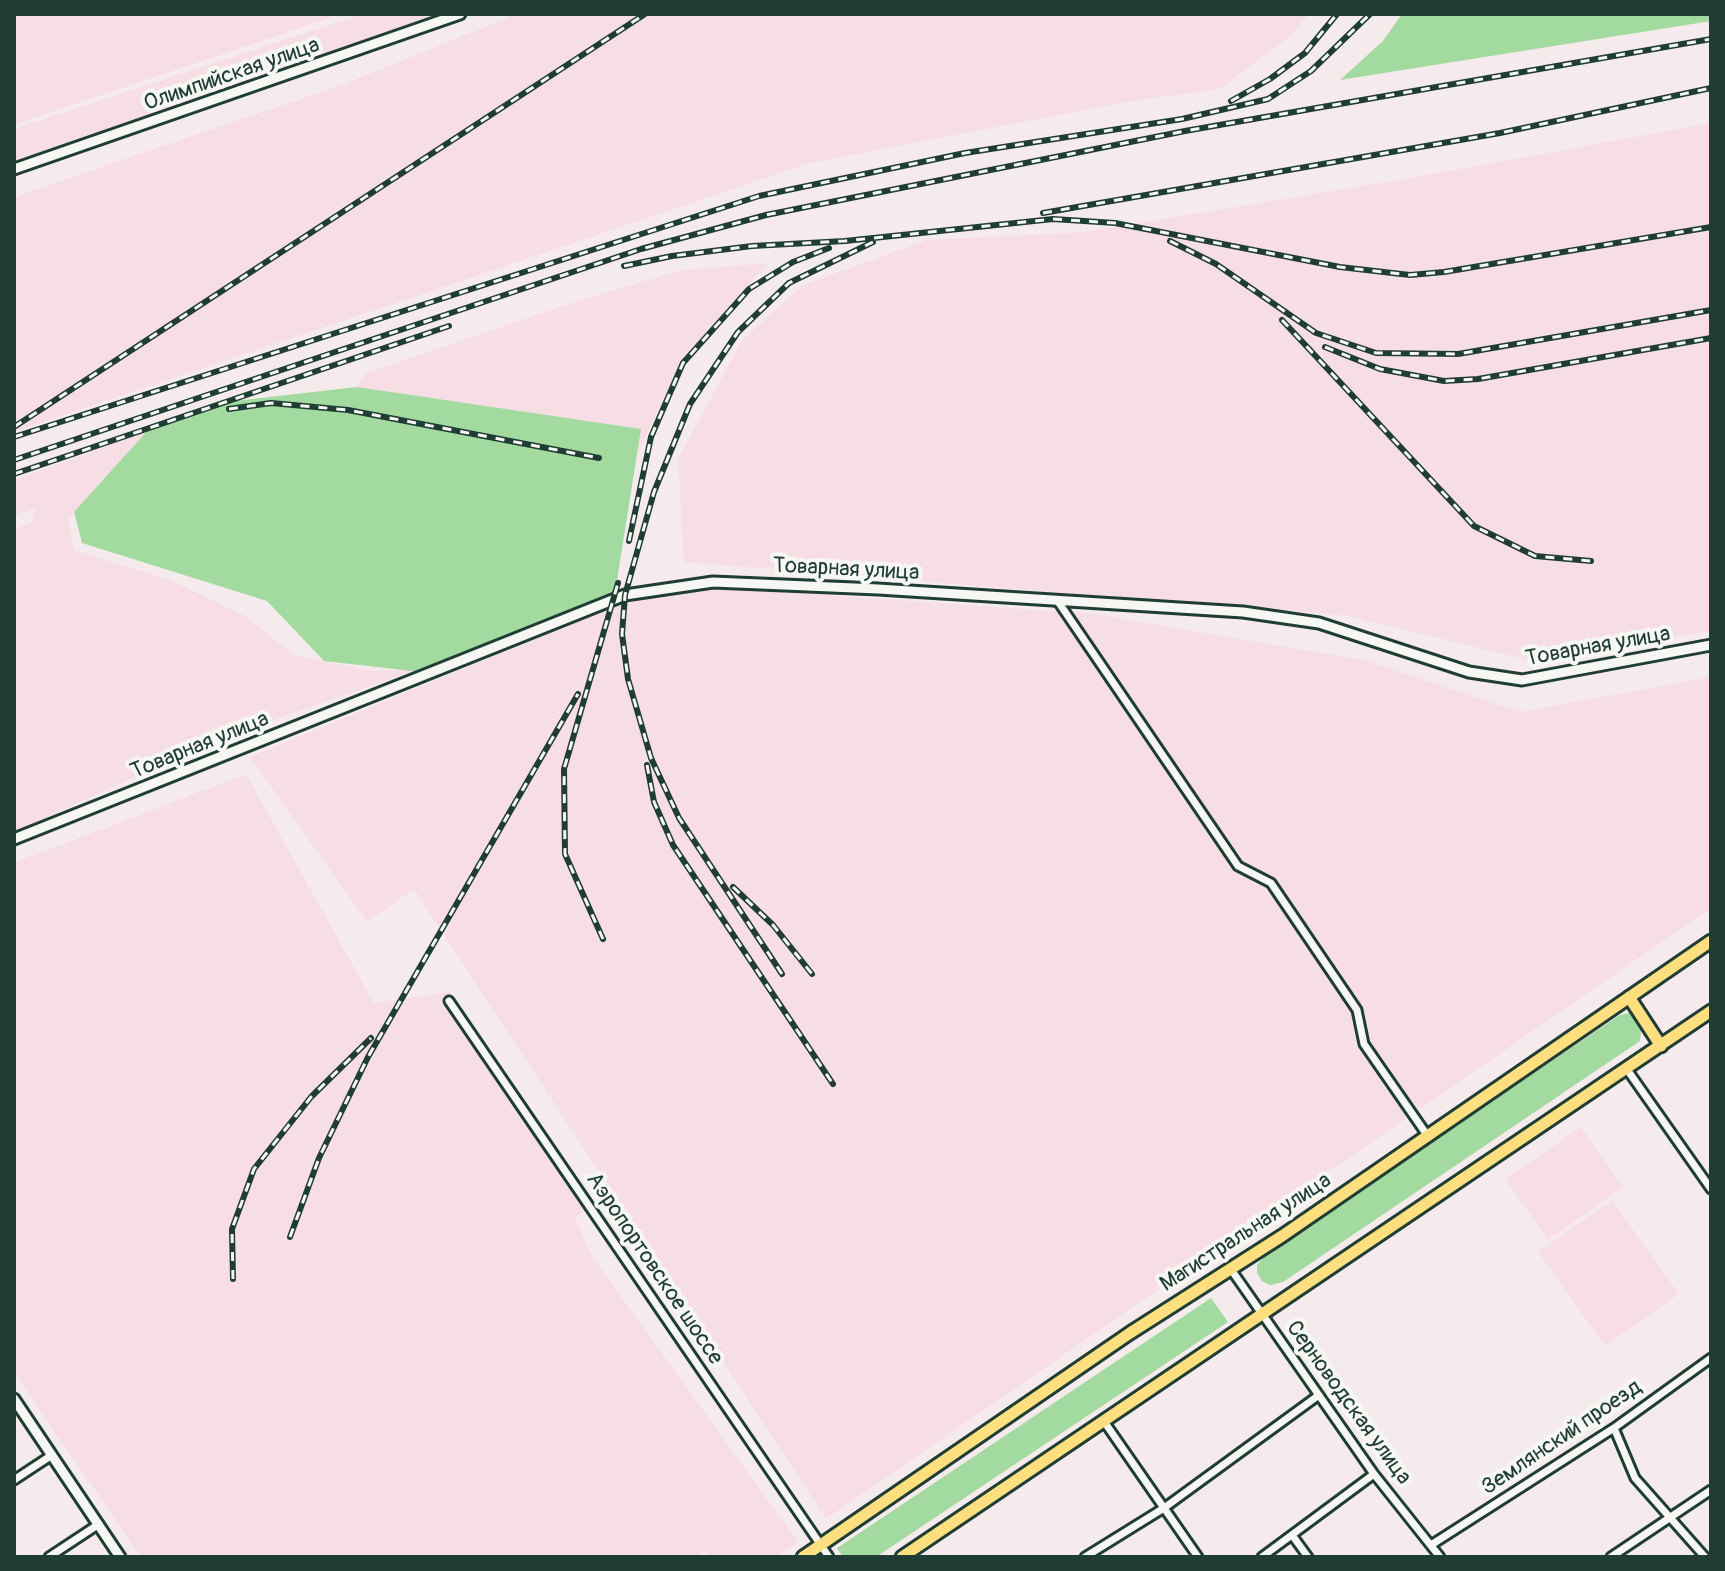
<!DOCTYPE html>
<html>
<head>
<meta charset="utf-8">
<style>
  body { margin:0 }
  #map { position:relative; width:1725px; height:1571px; overflow:hidden; background:#f6ebec; font-family:Pangolin,sans-serif }
  canvas { display:block }
  .frame { position:absolute; inset:0; border:16px solid #1f3d34; pointer-events:none }
</style>
</head>
<body>
<div id="map">
<canvas width="1725" height="1571"></canvas>
<div class="frame"></div>
</div>
<script>
const context = document.querySelector('canvas').getContext('2d');
context.lineJoin = 'round';
function paint(path, color) { context.fillStyle = color; context.fill(path, 'evenodd'); }
const toPath = rows => new Path2D(rows.map(r => 'M' + r).join(''));
function trace(path, color, width, dash) { context.strokeStyle = color; context.lineWidth = width; context.lineCap = dash ? 'butt' : 'round'; context.setLineDash(dash || []); context.stroke(path); }
function drawText(font, color, halo, rows, align = 'center') {
  context.font = font + ' Pangolin,sans-serif'; context.lineWidth = 8; context.setLineDash([]); context.textBaseline = 'middle'; context.strokeStyle = halo; context.fillStyle = color; for (const [text, x, y, turn = 0] of rows) {
    context.save(); context.translate(x, y); context.rotate((+turn || 0) * Math.PI / 180); context.textAlign = isNaN(turn) ? turn : align; if (halo) context.strokeText(text, 0, 0); context.fillText(text, 0, 0); context.restore();
  }
}
const built = toPath([
  [14,14,340,14,14,125],
  [363,14,441,14,14,167,14,129],
  [517,14,1309,14,1290,36,1220,89,1132,101,810,163,14,432,14,197,344,84],
  [1711,123,1711,631,1528,660,1348,616,684,562,678,459,742,340,803,285,927,240,1085,232,1416,177],
  [769,263,707,330,658,410,639,453,488,429,352,395,366,373,584,299,682,270],
  [149,431,68,519,74,550,173,581,245,616,294,655,372,671,416,670,214,741,14,832,14,529,33,522,34,508,14,516,14,480],
  [713,587,1094,614,1364,660,1520,712,1711,677,1711,908,826,1519,414,889,367,922,250,757,632,599],
  [246,774,374,1003,449,992,594,1201,575,1218,592,1256,798,1542,776,1557,709,1557,705,1551,696,1557,141,1557,14,1373,14,863],
  [1581,1127,1623,1187,1548,1240,1505,1179],
  [1612,1200,1679,1294,1605,1346,1538,1252]
]);
const green = toPath([
  [1402,14,1711,14,1711,21,1340,80,1383,41],
  [357,387,641,429,614,599,430,673,324,661,267,601,82,543,74,512,150,428,226,402],
  [1630,1013,1642,1024,1640,1041,1283,1282,1270,1285,1262,1281,1257,1273,1257,1265,1267,1253,1620,1015],
  [1211,1298,1228,1322,876,1557,843,1557,837,1548]
]);
const minor = toPath([
  [1057,600,1238,866,1271,883,1357,1010,1364,1044,1427,1135],
  [449,1001,829,1557],
  [1626,1068,1711,1189],
  [1230,1268,1374,1474,1440,1557],
  [1103,1420,1198,1557],
  [1614,1428,1635,1478,1705,1557],
  [14,1480,52,1455],
  [1292,1535,1308,1557],
  [1431,1545,1614,1428,1711,1358],
  [49,1557,99,1524],
  [1085,1557,1164,1508,1319,1395],
  [1262,1557,1374,1474],
  [1611,1557,1711,1490]
]);
const tertiary = toPath([
  [14,169,460,14],
  [14,839,625,595,713,582,878,589,1243,612,1319,623,1469,672,1522,680,1711,645],
  [14,1399,120,1557]
]);
const primary = toPath([
  [1629,997,1661,1046],
  [803,1557,1130,1333,1282,1236,1711,941],
  [902,1557,1711,1011]
]);
const rail = toPath([
  [1231,101,1270,79,1305,53,1337,14],
  [1043,213,1500,133,1711,88],
  [1170,241,1216,264,1316,333,1376,353,1458,354,1711,310],
  [624,266,672,256,752,246,845,241,1053,219,1115,223,1340,267,1410,275,1444,272,1711,227],
  [1282,320,1474,526,1535,556,1591,561],
  [1325,347,1380,369,1444,381,1478,379,1711,338],
  [229,409,271,403,348,410,599,458],
  [14,427,645,14],
  [14,437,759,196,965,153,1182,119,1268,99,1311,71,1370,14],
  [14,460,641,249,766,215,1185,131,1711,39],
  [14,474,449,326],
  [629,541,651,437,683,363,749,289,793,262,829,248],
  [647,765,654,802,673,845,833,1084],
  [733,887,773,925,812,974],
  [603,939,565,854,564,769,618,583],
  [782,974,679,818,651,758,628,679,622,634,625,595,654,492,690,404,738,332,789,283,873,242],
  [290,1237,319,1158,368,1057,578,694],
  [233,1279,232,1229,254,1169,311,1097,371,1038]
]);
const streetNames = [
  ["Олимпийская улица",232,75,-19],
  ["Товарная улица",846,570,3],
  ["Товарная улица",1598,647,-10],
  ["Товарная улица",200,746,-22],
  ["Магистральная улица",1246,1233,-33],
  ["Аэропортовское шоссе",654,1269,56],
  ["Серноводская улица",1348,1403,54],
  ["Землянский проезд",1562,1438,-34]
];
paint(built, '#f7dee5');
paint(green, '#a2da9f');
trace(minor, '#1f3d34', 13);
trace(tertiary, '#1f3d34', 15);
trace(primary, '#1f3d34', 17);
trace(minor, '#f6f6f2', 7);
trace(tertiary, '#f6f6f2', 9);
trace(primary, '#fddf80', 11);
trace(rail, '#1f3d34', 6);
trace(rail, '#f6f6f2', 3, [9]);
drawText('22px', '#1f3d34', '#f6f6f2', streetNames);
</script>
</body>
</html>
